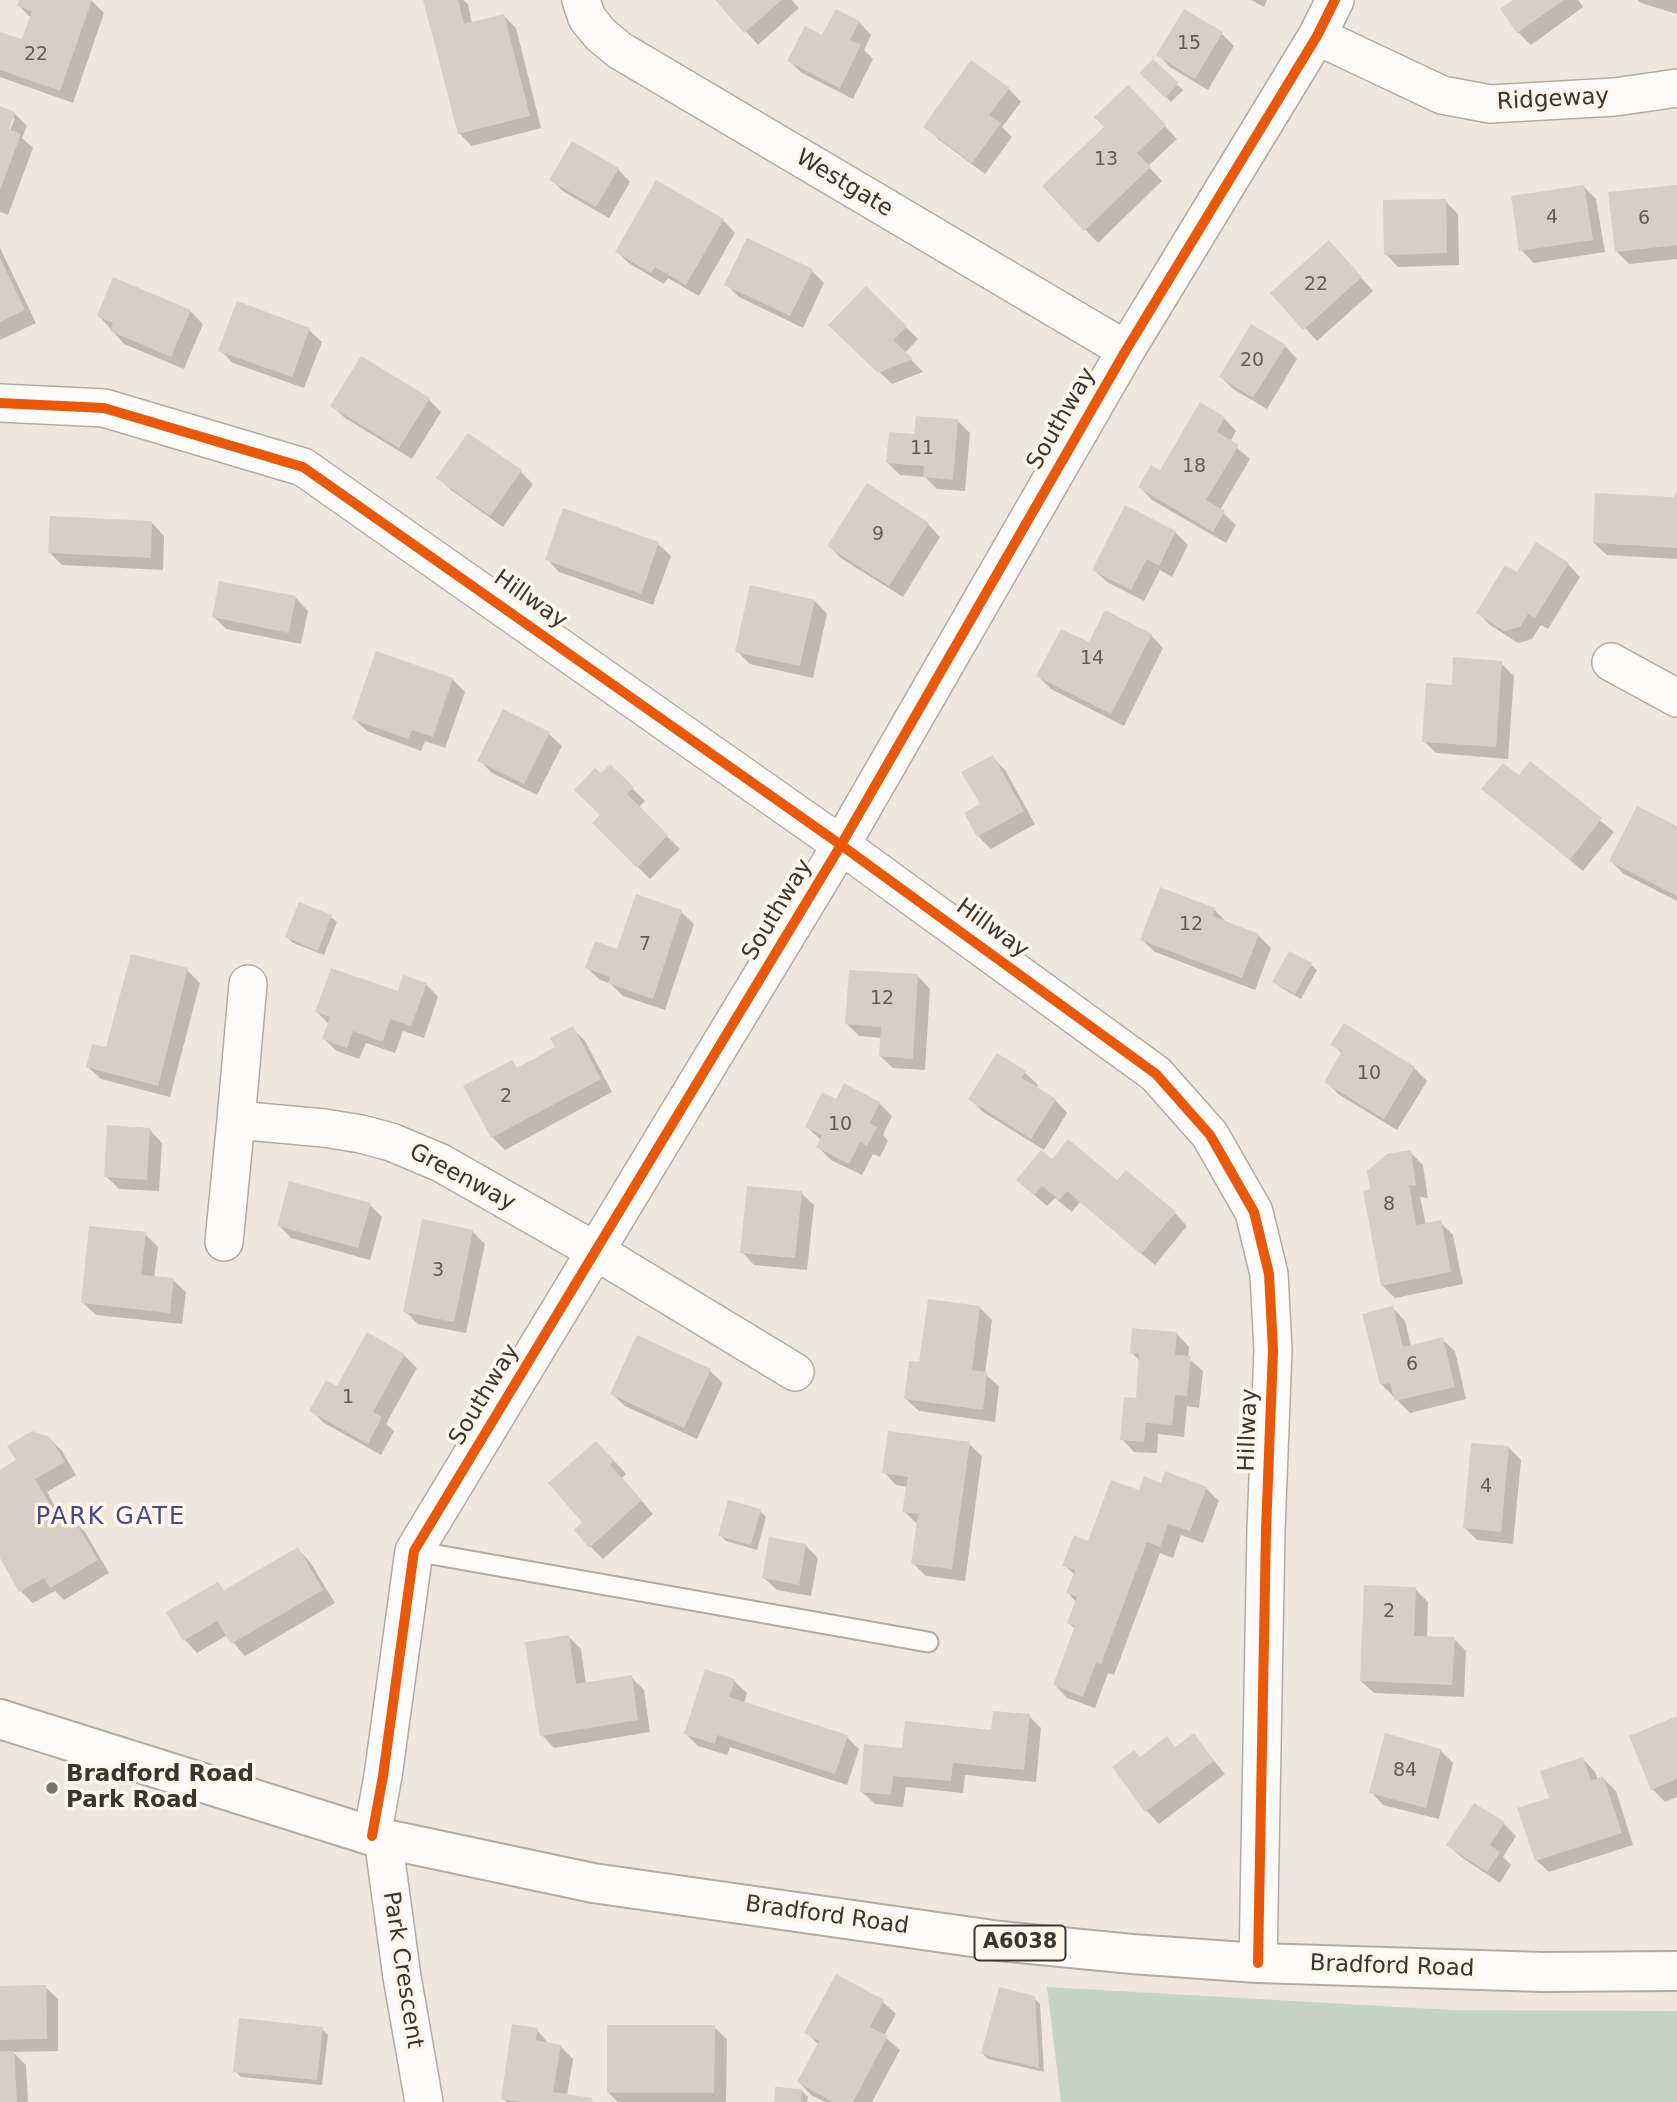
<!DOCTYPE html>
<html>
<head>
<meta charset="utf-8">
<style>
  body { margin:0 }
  canvas { display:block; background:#eee7dd }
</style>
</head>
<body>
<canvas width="1677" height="2102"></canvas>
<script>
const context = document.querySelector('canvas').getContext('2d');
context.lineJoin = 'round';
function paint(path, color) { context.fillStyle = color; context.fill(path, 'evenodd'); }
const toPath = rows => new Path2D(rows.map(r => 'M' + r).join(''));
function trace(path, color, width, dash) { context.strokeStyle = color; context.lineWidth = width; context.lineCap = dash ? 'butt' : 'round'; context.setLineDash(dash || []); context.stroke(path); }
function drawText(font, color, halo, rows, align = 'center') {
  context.font = font + ' "DejaVu Sans",sans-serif'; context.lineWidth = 7; context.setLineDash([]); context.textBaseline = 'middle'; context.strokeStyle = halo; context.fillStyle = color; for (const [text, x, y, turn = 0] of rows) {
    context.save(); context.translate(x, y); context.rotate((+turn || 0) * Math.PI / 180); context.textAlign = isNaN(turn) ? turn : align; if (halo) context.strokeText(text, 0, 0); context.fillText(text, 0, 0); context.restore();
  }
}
const green = toPath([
  [1047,1987,1452,2010,1677,2011,1677,2102,1061,2102]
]);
const shadow = toPath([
  [21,0,91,0,104,13,73,103,0,77,0,34,23,42,31,18,19,6],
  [425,0,463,0,468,4,472,24,504,16,516,28,541,128,472,146,459,133],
  [718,0,792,0,799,8,758,45],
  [1251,0,1267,0,1264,7],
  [1516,0,1578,0,1583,7,1531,45,1518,32,1503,10],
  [1638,0,1677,0,1677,14,1641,3],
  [859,22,871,35,864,50,873,59,853,99,802,73,789,61,823,37],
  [1222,34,1234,46,1208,90,1170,67,1158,55],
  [1153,61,1183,90,1171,102,1142,73],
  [1009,89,1021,102,1002,127,1012,137,985,174,938,139,926,126],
  [1140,100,1177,139,1148,166,1162,181,1098,243,1044,186],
  [0,108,14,113,27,126,22,138,33,148,8,215,0,212],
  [11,118,15,118,7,138,4,137],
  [618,169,630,182,609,218,564,192,551,180],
  [1584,187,1596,199,1605,252,1534,263,1521,250],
  [1677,187,1677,259,1629,264,1616,251],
  [1445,201,1458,214,1459,265,1398,267,1386,254],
  [723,220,735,233,699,296,668,278,664,284,630,264,617,252],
  [0,248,36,323,0,340],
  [1341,255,1373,291,1317,341,1273,293],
  [812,271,824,283,803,328,739,297,726,284],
  [114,279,190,311,203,324,184,369,124,344,99,316],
  [866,288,918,339,905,353,923,372,892,384,831,325],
  [309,330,322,342,304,388,233,363,220,350],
  [1285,346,1297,359,1267,409,1233,389,1221,377],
  [429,400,441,412,412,459,345,418,332,406],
  [1224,418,1236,431,1230,442,1250,459,1220,510,1236,525,1226,543,1152,500,1140,487,1161,473],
  [958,421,970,433,965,491,937,489,925,477,900,475,888,463,916,436],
  [520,471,533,484,503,527,451,490,438,478],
  [1677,495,1677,559,1607,555,1594,543,1676,499],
  [152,523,164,536,163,570,62,565,50,553],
  [928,524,940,537,903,597,842,559,829,546],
  [1175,532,1188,545,1172,577,1160,570,1144,601,1107,582,1094,570],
  [658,544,671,556,653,605,559,572,547,559],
  [1568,564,1580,577,1548,629,1541,625,1532,639,1518,643,1490,625,1478,613,1517,575],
  [296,598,308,611,301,644,226,629,214,617],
  [815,601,827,614,813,678,750,664,737,651],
  [1151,635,1163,648,1124,726,1051,689,1038,676,1089,645],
  [1501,663,1514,676,1508,759,1436,753,1424,741,1453,687],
  [452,679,465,692,445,748,425,741,421,751,367,731,354,719],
  [504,711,549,734,562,746,537,795,492,773,479,760],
  [992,757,1005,770,1035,824,991,849,978,836],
  [1531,763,1614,832,1583,871,1484,789,1519,778],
  [610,766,645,801,638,808,680,849,650,879,594,823,603,815,601,775],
  [1677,828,1677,901,1624,874,1611,861],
  [1214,909,1226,922,1258,935,1271,948,1255,990,1155,952,1142,940],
  [681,912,694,924,665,1010,623,996,611,984,600,980,587,968],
  [331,917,337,922,324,955,293,943,287,937],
  [1311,965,1317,970,1301,999,1280,987,1274,982],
  [187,970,200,983,170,1097,101,1079,88,1067],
  [918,976,930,989,925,1070,893,1068,880,1056,882,1038,859,1036,847,1024],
  [426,984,438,997,424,1038,403,1031,395,1053,366,1043,359,1059,337,1051,324,1039,329,1024,317,1012,399,994],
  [1344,1026,1414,1068,1427,1081,1397,1130,1338,1094,1326,1081,1342,1054,1333,1044],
  [572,1028,585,1041,612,1092,505,1150,492,1137,512,1062,518,1069,557,1048],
  [997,1055,1025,1073,1038,1085,1036,1089,1055,1100,1067,1113,1044,1150,983,1112,970,1099],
  [837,1101,879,1103,892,1116,883,1135,888,1141,880,1157,873,1154,862,1175,831,1160,818,1147,820,1139,807,1127],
  [150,1130,162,1143,159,1191,119,1189,106,1176],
  [1410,1152,1423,1165,1428,1198,1420,1197,1426,1225,1440,1222,1453,1235,1463,1284,1395,1298,1382,1285,1372,1191],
  [1052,1161,1117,1182,1175,1213,1187,1226,1155,1265,1080,1202,1072,1212,1055,1198,1047,1206,1031,1192],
  [801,1193,814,1205,807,1270,754,1265,742,1252],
  [370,1205,382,1217,370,1260,291,1238,279,1225],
  [472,1231,485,1244,466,1333,418,1324,405,1311],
  [145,1234,158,1247,154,1278,173,1280,186,1292,182,1324,96,1315,83,1303],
  [980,1308,992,1320,985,1374,999,1386,995,1422,919,1411,906,1399,920,1364],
  [1393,1308,1405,1321,1411,1346,1442,1339,1455,1351,1466,1399,1410,1413,1381,1384],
  [1177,1334,1189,1347,1188,1358,1203,1371,1199,1408,1187,1406,1184,1437,1158,1434,1157,1453,1134,1452,1122,1439,1137,1400,1141,1362,1131,1352],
  [638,1337,710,1371,723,1383,697,1439,625,1406,612,1394],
  [404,1355,417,1368,386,1424,394,1431,381,1455,324,1423,311,1410],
  [49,1438,62,1451,76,1475,47,1492,65,1524,73,1520,85,1532,109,1573,64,1600,55,1591,33,1603,21,1591,0,1554,0,1472],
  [969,1444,982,1456,965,1581,926,1576,913,1563,917,1524,904,1511,908,1487,896,1485,884,1472],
  [1509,1448,1521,1460,1513,1544,1477,1540,1464,1527],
  [609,1455,626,1474,622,1478,653,1514,603,1559,590,1546,585,1522],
  [1206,1488,1219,1501,1203,1543,1181,1535,1173,1558,1160,1553,1114,1675,1108,1673,1095,1708,1067,1698,1055,1685,1075,1629,1069,1623,1077,1603,1068,1593,1075,1575,1064,1565,1140,1492],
  [760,1511,766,1517,757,1550,726,1541,720,1535],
  [805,1545,818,1558,811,1596,777,1590,764,1578],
  [298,1549,310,1562,335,1603,245,1656,227,1635,197,1653,185,1640,225,1591],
  [1415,1589,1428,1602,1427,1638,1454,1639,1466,1651,1464,1697,1374,1693,1361,1681],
  [569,1637,581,1649,586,1684,631,1677,644,1690,650,1732,554,1748,542,1735],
  [734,1681,747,1693,744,1703,847,1737,859,1749,847,1785,730,1747,727,1755,698,1746,686,1734],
  [1029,1716,1041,1728,1036,1782,965,1775,963,1793,906,1787,903,1807,875,1804,862,1792,904,1750,992,1732],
  [1677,1718,1677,1797,1665,1802,1652,1789],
  [1194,1736,1225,1774,1159,1824,1147,1811,1114,1767,1176,1748],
  [1440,1750,1453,1763,1439,1819,1383,1805,1371,1792],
  [1583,1759,1595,1772,1598,1780,1603,1778,1616,1791,1633,1845,1549,1872,1536,1860,1551,1799],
  [1504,1824,1516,1836,1503,1857,1511,1865,1500,1883,1461,1857,1448,1845],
  [837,1977,883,2002,896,2014,884,2036,900,2050,872,2102,825,2102,811,2095,799,2082,819,2045,807,2033],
  [45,1987,58,1999,58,2051,13,2052,26,2065,28,2102,0,2102,0,1988],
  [1034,1998,1040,2004,1044,2072,988,2059,983,2054],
  [714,2027,727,2039,726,2102,618,2102,609,2093],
  [322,2029,328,2035,322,2085,241,2077,235,2071],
  [537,2030,549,2044,560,2046,573,2059,567,2096,594,2102,507,2102,502,2098],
  [802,2091,808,2097,807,2102,775,2102]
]);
const building = toPath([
  [19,0,92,0,60,91,0,70,0,32,22,39,32,11,17,6],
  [423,0,458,0,464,24,504,14,530,116,458,134],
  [715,0,782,0,744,33],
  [1513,0,1564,0,1517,33,1500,9],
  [836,9,860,21,850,40,861,45,840,88,787,61,805,26,822,35],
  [1184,9,1223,32,1195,79,1156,55],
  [1153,59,1179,83,1165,98,1139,73],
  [971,60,1010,88,989,115,1001,123,972,163,923,127],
  [1128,85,1166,125,1137,153,1151,167,1084,231,1042,186,1104,127,1094,117],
  [0,106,15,112,9,129,21,134,0,190],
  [572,141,619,168,596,207,549,180],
  [656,180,724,219,686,285,655,267,651,273,615,252],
  [1584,185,1593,240,1519,251,1511,196],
  [1677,185,1677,245,1615,252,1608,192],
  [1446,199,1447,253,1384,255,1383,200],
  [747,238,813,269,790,316,724,285],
  [1329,240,1362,277,1303,330,1270,293],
  [0,258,25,310,0,322],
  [113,277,191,310,171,357,110,331,113,323,97,316],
  [866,286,907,326,893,340,913,359,878,373,828,325],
  [237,301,310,328,292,377,218,351],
  [1251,324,1286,345,1253,398,1219,377],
  [361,356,430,398,399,448,330,406],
  [1200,402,1225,417,1217,432,1239,445,1206,500,1225,511,1213,532,1138,487,1151,465,1160,470],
  [916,416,958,419,953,480,923,477,924,466,886,463,889,432,914,434],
  [468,433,522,470,490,516,436,478],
  [867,483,929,523,889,586,827,546],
  [1677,491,1677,548,1593,543,1595,493,1674,497],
  [1125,505,1176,531,1159,566,1147,559,1131,590,1092,570],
  [563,508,659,542,641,594,545,560],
  [50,516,152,521,151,558,48,553],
  [1536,542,1569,563,1535,618,1528,614,1520,627,1504,631,1476,613,1505,565,1517,572],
  [219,581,296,596,289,633,212,617],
  [750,585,815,600,800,666,735,652],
  [1105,610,1152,634,1111,714,1036,676,1061,629,1089,642],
  [376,651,453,678,433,737,412,730,408,739,352,719],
  [1453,657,1502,661,1496,747,1422,742,1426,683,1452,685],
  [503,709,550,732,524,784,477,761],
  [993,755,1024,811,977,837,964,813,980,804,961,772],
  [1530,761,1602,818,1570,860,1481,789,1503,763,1519,775],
  [610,764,634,787,627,794,668,835,637,868,592,823,600,815,574,790,595,768,601,773],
  [1637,806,1677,826,1677,896,1609,861],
  [1160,887,1215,908,1212,916,1259,934,1242,978,1140,940],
  [636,894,682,910,653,999,608,983,610,977,585,968,595,941,617,949],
  [299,902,332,915,318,951,285,937],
  [1289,951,1312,963,1295,994,1272,982],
  [131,954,188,968,158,1086,86,1067,92,1044,106,1047],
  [331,968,398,991,403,975,427,983,411,1026,390,1019,383,1042,353,1031,347,1048,322,1039,330,1017,315,1012],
  [849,970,918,974,913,1059,879,1056,881,1027,845,1024],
  [1344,1023,1415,1067,1384,1119,1324,1082,1342,1051,1330,1045],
  [573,1026,601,1079,491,1138,463,1086,512,1060,517,1068,555,1047,550,1038],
  [997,1053,1026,1071,1022,1078,1056,1099,1031,1139,968,1099],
  [844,1083,880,1102,870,1123,877,1127,867,1146,860,1142,849,1164,816,1147,822,1135,805,1127,822,1092,836,1099],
  [107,1125,150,1128,147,1180,104,1177],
  [1068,1139,1117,1180,1126,1170,1176,1212,1141,1254,1067,1191,1059,1200,1042,1186,1034,1195,1016,1180,1041,1150,1052,1159],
  [1411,1150,1416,1186,1409,1185,1416,1225,1441,1220,1451,1272,1381,1286,1363,1191,1370,1189,1367,1171,1387,1154],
  [289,1181,371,1203,358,1248,277,1226],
  [747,1186,802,1191,795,1258,740,1253],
  [422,1219,473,1230,454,1322,403,1312],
  [89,1226,146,1232,141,1275,174,1278,170,1313,81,1303],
  [928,1299,980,1306,972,1370,987,1372,983,1410,904,1399,909,1361,919,1362],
  [1393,1306,1403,1347,1443,1337,1455,1387,1395,1401,1390,1383,1380,1385,1362,1314],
  [1132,1328,1177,1332,1175,1355,1191,1356,1187,1396,1175,1395,1172,1425,1146,1423,1144,1442,1120,1440,1124,1397,1136,1398,1139,1354,1130,1353],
  [367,1332,405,1354,373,1412,382,1417,368,1444,309,1411,326,1380,337,1386],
  [637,1335,711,1369,684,1428,610,1394],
  [32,1431,50,1437,65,1462,35,1479,61,1524,73,1518,98,1560,50,1588,44,1578,19,1592,0,1558,0,1470,16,1460,7,1446],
  [888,1431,970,1442,952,1569,911,1564,918,1514,902,1512,908,1477,882,1473],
  [596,1441,614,1461,610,1465,642,1500,589,1548,574,1530,582,1522,548,1483],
  [1471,1443,1509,1446,1501,1532,1463,1528],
  [1165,1471,1207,1487,1190,1531,1168,1524,1160,1547,1147,1542,1101,1664,1096,1662,1083,1697,1053,1685,1075,1626,1067,1623,1077,1597,1066,1593,1075,1570,1062,1566,1074,1535,1088,1541,1111,1480,1139,1490,1144,1476,1161,1483],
  [728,1500,761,1509,751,1545,718,1536],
  [769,1537,806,1544,799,1585,762,1578],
  [298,1547,323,1590,231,1644,217,1621,183,1641,166,1612,218,1582,224,1590],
  [1364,1585,1416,1587,1414,1636,1455,1637,1452,1685,1360,1681],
  [569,1635,576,1684,632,1675,638,1720,540,1736,525,1642],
  [705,1669,735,1679,729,1697,848,1735,835,1774,717,1735,715,1744,684,1734],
  [993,1711,1030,1714,1024,1770,953,1763,951,1781,893,1776,891,1795,860,1792,864,1744,902,1748,905,1721,991,1730],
  [1677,1716,1677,1779,1651,1790,1629,1736],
  [1194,1733,1214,1761,1145,1812,1112,1767,1134,1750,1140,1757,1167,1736,1175,1747],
  [1385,1733,1441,1749,1426,1808,1369,1793],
  [1583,1757,1591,1781,1603,1776,1622,1833,1535,1861,1517,1808,1549,1798,1540,1771],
  [1474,1803,1505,1822,1490,1845,1500,1852,1487,1872,1446,1845],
  [836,1974,884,2000,870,2027,888,2036,853,2102,833,2102,797,2082,819,2041,804,2033],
  [46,1985,47,2039,0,2040,0,1986],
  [999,1987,1035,1996,1039,2068,981,2054],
  [239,2018,323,2027,317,2080,233,2072],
  [512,2024,538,2028,536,2040,561,2045,553,2092,592,2098,592,2102,521,2102,501,2099],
  [607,2025,715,2025,714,2093,607,2093],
  [0,2051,14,2051,17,2102,0,2102],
  [775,2087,802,2089,801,2102,774,2102]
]);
const lane = toPath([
  [414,1551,928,1642]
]);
const street = toPath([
  [581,0,587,18,600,34,619,50,1126,350],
  [1317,36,1442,95,1490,104,1615,97,1677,88],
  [0,403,104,408,303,467,841,845,1156,1074,1210,1135,1254,1212,1269,1274,1273,1350,1266,1530,1258,1963],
  [1611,662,1677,698],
  [248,984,236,1120,324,1128,361,1134,391,1142,441,1163,597,1252,795,1372],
  [224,1242,236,1120],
  [372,1836,383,1776,414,1551,841,845,1126,350,1317,36,1335,0],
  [383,1838,402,1977,424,2102]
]);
const primary = toPath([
  [0,1719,372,1836,593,1883,1000,1941,1132,1954,1258,1963,1543,1972,1677,1971]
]);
const cycleway = toPath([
  [0,403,104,408,303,467,841,845,1156,1074,1210,1135,1254,1212,1269,1274,1273,1350,1266,1530,1258,1963],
  [372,1836,383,1776,414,1551,841,845,1126,350,1317,36,1335,0]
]);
const markers = [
  [52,1788,7,"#7a736b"]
];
const numberNames = [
  ["15",1189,44],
  ["22",36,55],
  ["13",1106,160],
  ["4",1552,218],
  ["6",1644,219],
  ["22",1316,285],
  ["20",1252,361],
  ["11",922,449],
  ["18",1194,467],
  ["9",878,535],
  ["14",1092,659],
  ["12",1191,925],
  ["7",645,945],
  ["12",882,999],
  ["10",1369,1074],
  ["2",506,1097],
  ["10",840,1125],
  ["8",1389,1205],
  ["3",438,1271],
  ["6",1412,1365],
  ["1",348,1398],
  ["4",1486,1487],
  ["2",1389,1612],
  ["84",1405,1771]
];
const shields = [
  [1020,1943,91]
];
const shieldNames = [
  ["A6038",1020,1943]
];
const streetNames = [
  ["Ridgeway",1553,100,-3],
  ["Westgate",844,184,31],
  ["Southway",1062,419,-60],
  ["Hillway",530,600,35],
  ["Southway",778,910,-59],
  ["Hillway",992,929,36],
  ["Greenway",462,1178,28],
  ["Southway",485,1395,-59],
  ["Hillway",1249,1430,-88],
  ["Bradford Road",827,1916,8],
  ["Bradford Road",1392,1967,2],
  ["Park Crescent",402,1970,81]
];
const poiNames = [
  ["Bradford Road",66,1775],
  ["Park Road",66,1801]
];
const neighbourhoodNames = [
  ["PARK GATE",111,1518]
];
paint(green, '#c6d3c4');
paint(shadow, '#0003');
paint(building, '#d7cfc5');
trace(lane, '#b1aba3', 23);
trace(street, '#b1aba3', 40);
trace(primary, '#b1aba3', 42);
trace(lane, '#fcfbfa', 19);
trace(street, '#fcfbfa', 37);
trace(primary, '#fcfbfa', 38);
trace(cycleway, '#e8590c', 10);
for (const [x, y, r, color] of markers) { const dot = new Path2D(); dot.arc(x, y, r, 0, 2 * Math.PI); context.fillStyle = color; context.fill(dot); trace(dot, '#fef6eb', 2.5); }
drawText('19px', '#625c54', null, numberNames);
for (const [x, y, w] of shields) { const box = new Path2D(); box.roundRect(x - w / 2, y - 17.5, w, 35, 5); context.fillStyle = '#fef6eb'; context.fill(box); trace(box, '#3b352e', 2); }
drawText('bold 21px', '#3b352e', null, shieldNames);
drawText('23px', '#3b352e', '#fef6eb', streetNames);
drawText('bold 23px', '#3b352e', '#fef6eb', poiNames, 'left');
context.letterSpacing = '2px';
drawText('24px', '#464986', '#fef6eb', neighbourhoodNames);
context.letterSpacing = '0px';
</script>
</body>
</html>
